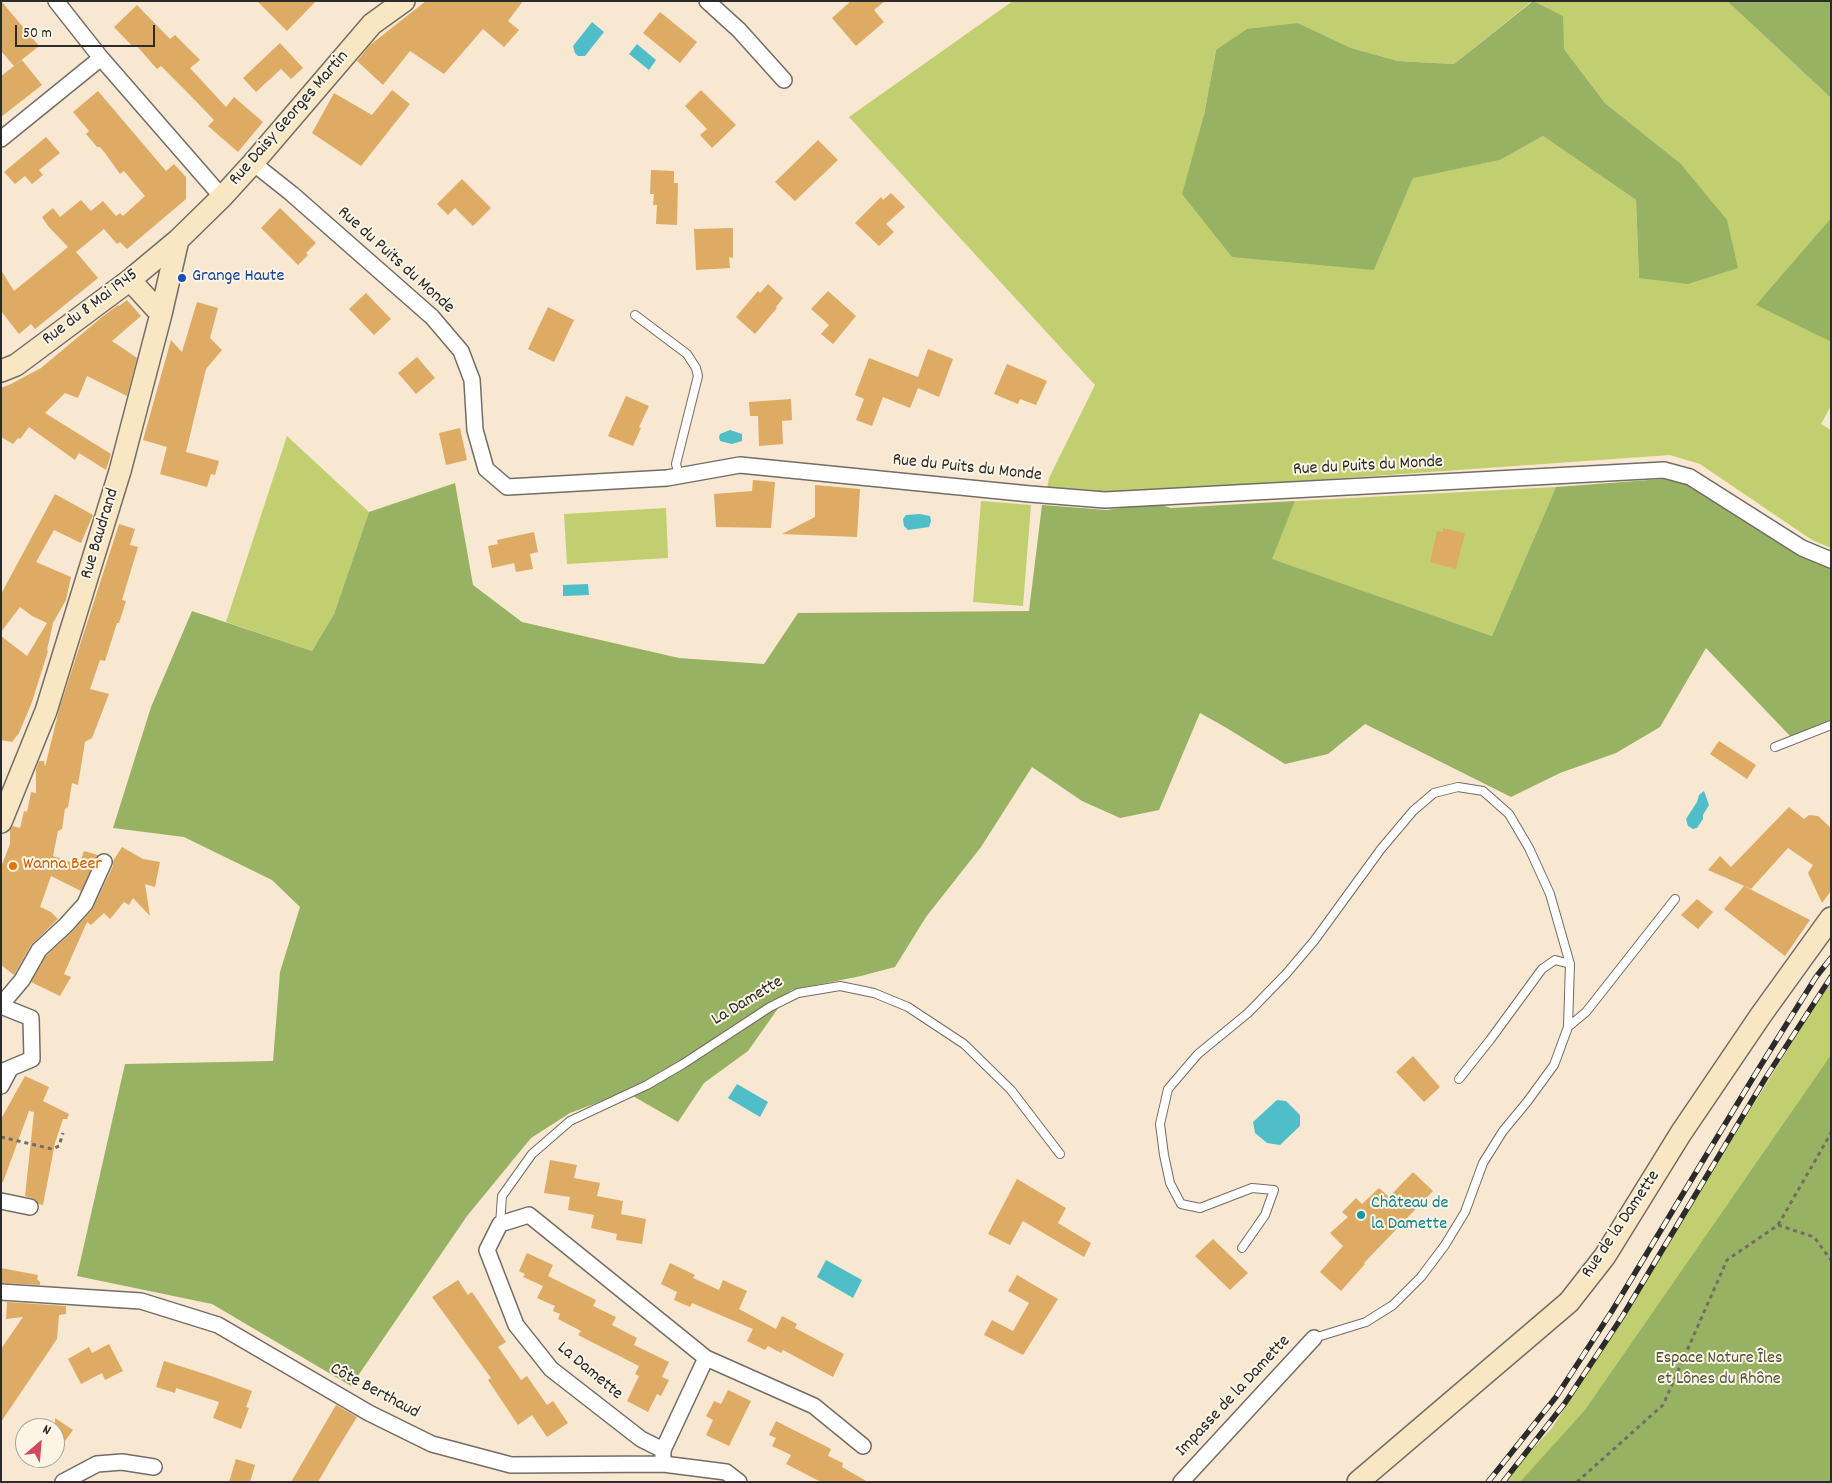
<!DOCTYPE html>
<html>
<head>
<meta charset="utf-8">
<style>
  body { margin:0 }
  #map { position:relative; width:1832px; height:1483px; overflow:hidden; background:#f8e7d1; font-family:Dekko,sans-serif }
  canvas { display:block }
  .frame { position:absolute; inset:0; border:2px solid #2b2b2b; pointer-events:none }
  .north { position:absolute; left:15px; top:1418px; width:50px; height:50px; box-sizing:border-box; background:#fcf5e5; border:1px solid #a8a49b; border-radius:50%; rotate:27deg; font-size:14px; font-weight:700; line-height:20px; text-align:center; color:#2b2b2b }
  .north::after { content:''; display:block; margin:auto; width:18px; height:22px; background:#d1495b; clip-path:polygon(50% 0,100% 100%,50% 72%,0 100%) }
  .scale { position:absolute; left:15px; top:25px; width:140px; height:22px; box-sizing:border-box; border:2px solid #2b2b2b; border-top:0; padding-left:6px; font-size:15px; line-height:18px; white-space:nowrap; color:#2b2b2b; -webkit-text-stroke:4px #fcf5e5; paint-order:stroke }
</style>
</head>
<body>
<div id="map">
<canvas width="1832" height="1483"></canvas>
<div class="frame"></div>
<div class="north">N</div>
<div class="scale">50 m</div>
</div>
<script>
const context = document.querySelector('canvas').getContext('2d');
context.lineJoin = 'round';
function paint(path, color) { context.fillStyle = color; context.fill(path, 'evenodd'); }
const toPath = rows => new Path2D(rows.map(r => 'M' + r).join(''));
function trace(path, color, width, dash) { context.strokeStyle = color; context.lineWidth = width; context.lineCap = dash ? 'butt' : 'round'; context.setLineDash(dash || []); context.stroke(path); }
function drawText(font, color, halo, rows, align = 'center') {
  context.font = font + ' Dekko,sans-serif'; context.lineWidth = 4; context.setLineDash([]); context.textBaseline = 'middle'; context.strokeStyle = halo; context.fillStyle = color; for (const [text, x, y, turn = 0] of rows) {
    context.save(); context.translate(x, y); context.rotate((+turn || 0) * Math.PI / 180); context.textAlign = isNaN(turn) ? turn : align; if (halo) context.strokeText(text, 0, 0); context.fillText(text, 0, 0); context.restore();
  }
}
const green = toPath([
  [1013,1,1727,1,1831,98,1831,218,1757,305,1831,342,1831,406,1821,424,1831,430,1831,548,1812,540,1700,464,1670,455,1106,495,1047,489,1049,478,1095,385,849,117],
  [1532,1,1564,49,1605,103,1680,163,1639,278,1636,200,1543,136,1500,160,1413,177,1374,270,1204,115,1216,50,1298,23,1351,48,1398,61,1454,64],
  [287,436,369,512,334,614,312,651,226,622],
  [1556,487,1492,636,1271,559,1295,501],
  [981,501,1031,505,1023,606,973,602],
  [666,508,668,558,567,564,564,514],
  [1831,980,1831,1482,1502,1482,1552,1428]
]);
const forest = toPath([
  [1533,1,1563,16,1564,49,1605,103,1680,163,1727,220,1738,268,1688,284,1639,278,1636,200,1543,136,1500,160,1413,178,1374,270,1232,257,1182,194,1204,115,1216,50,1247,29,1298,23,1351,48,1398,61,1454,64],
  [1727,1,1831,1,1831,98],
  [1831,218,1831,342,1756,305],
  [1663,479,1687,481,1831,566,1831,720,1791,737,1706,648,1660,727,1616,753,1560,773,1511,797,1365,724,1328,754,1285,764,1225,727,1200,713,1159,810,1120,818,1082,801,1032,767,981,847,926,917,895,967,861,976,791,990,748,1051,704,1083,678,1122,626,1092,570,1113,531,1138,467,1216,351,1386,212,1304,77,1276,125,1064,273,1061,280,972,300,907,272,880,184,837,113,828,151,707,192,611,312,651,334,614,369,512,455,483,473,585,522,622,679,658,764,664,798,613,1029,611,1042,505,1107,510,1154,503,1171,508,1295,501,1272,559,1492,636,1556,487],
  [1831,1055,1831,1482,1520,1482,1585,1410]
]);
const water = toPath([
  [592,22,604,32,585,56,578,56,575,53,573,46],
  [637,44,656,60,649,70,629,54],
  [730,430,742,434,742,441,732,444,720,441,719,437,720,434],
  [920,514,930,516,931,521,929,527,908,530,904,526,903,519,906,515],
  [588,584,589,595,563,596,563,585],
  [1704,791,1709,805,1703,815,1703,819,1697,828,1693,829,1688,826,1686,819,1697,802,1699,795],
  [737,1084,768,1102,760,1117,728,1098],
  [1277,1100,1286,1101,1300,1115,1300,1126,1280,1145,1267,1143,1255,1133,1253,1122],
  [826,1260,862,1280,853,1298,817,1277]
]);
const building = toPath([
  [1,1,39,46,14,66,1,51],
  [257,1,316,1,287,31],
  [426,1,523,1,508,21,519,30,504,47,483,29,444,74,410,51,383,85,357,61,370,45],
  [851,1,885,1,874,10,884,22,856,46,832,18],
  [137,5,170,39,175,35,200,60,190,68,226,107,234,97,263,122,238,152,208,126,214,120,186,91,161,66,157,69,136,45,133,47,114,27],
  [660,12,697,42,680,63,643,33],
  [280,43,303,68,291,79,281,69,256,92,243,78],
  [22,60,42,85,1,117,1,76],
  [392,90,410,104,361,166,312,133,334,93,372,115],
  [701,90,736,125,712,148,700,135,707,129,685,106],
  [98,91,166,171,174,164,186,177,186,199,127,249,120,242,117,244,104,229,76,252,98,278,35,329,31,324,19,334,1,311,1,270,14,291,68,247,48,226,42,217,53,208,60,217,81,200,91,211,103,201,116,216,120,213,123,216,145,196,124,171,120,174,105,153,100,147,97,147,86,134,89,131,73,112],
  [46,137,60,153,39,170,43,175,32,184,25,176,15,184,4,172],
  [818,140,838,160,795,201,775,182],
  [651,170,674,171,674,183,678,183,677,225,656,224,657,205,653,205,654,194,650,194],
  [462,179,491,208,473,226,455,208,448,215,437,204],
  [891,193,905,207,886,224,894,232,879,246,855,223,881,197,883,200],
  [280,208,316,243,306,253,308,255,298,265,261,228],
  [733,228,733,258,729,257,730,268,696,270,694,229],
  [768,284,783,298,776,307,777,308,755,334,736,317,758,291,760,293],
  [828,291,856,316,833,344,821,334,829,325,811,309],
  [366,293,391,319,374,335,349,309],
  [127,300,141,316,112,341,137,358,127,396,87,376,78,398,65,393,45,413,111,454,106,470,79,453,75,460,29,427,20,439,18,438,13,444,1,437,1,388,11,384,41,368,102,317,118,305,119,306],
  [197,302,218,308,210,338,222,350,206,369,186,452,219,461,215,475,211,474,207,487,160,474,167,447,143,440,171,340,182,352],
  [548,307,574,320,554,362,528,349],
  [928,349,953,359,939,397,918,388,910,408,883,397,872,426,856,420,864,399,855,395,869,358,918,377],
  [417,357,435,378,416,394,398,373],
  [1007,364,1047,381,1036,405,1020,399,1018,404,994,394],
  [626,396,649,406,639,427,641,428,633,446,608,436],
  [791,399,792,420,782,421,783,444,759,446,758,416,750,416,749,402],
  [460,428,467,460,446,465,439,433],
  [753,480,775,482,771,528,716,527,714,494,752,491],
  [815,485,860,489,857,537,782,534,815,517],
  [55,494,93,515,81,543,54,530,36,562,71,577,66,600,53,623,47,650,48,651,32,702,19,733,12,742,1,740,1,636,27,656,47,623,32,616,20,607,1,632,1,594],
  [119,524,135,529,130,545,138,547,122,600,126,601,119,623,117,623,105,661,100,660,90,689,109,694,92,738,85,742,78,785,72,783,68,807,65,809,62,829,58,831,53,856,79,865,84,851,98,855,81,891,51,876,40,907,51,912,58,919,31,945,14,975,1,965,1,867,10,844,10,830,13,826,20,828,24,811,27,812,31,792,36,793,36,769,39,761,44,761,45,767,59,710],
  [1443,528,1465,533,1456,569,1430,562,1437,531,1443,532],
  [534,532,538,552,530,554,533,569,516,572,514,563,492,568,488,546,498,544,497,540],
  [1719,741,1756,765,1747,779,1710,754],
  [1789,807,1804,819,1809,815,1818,816,1831,828,1831,891,1822,903,1808,873,1813,865,1788,848,1751,889,1708,870,1720,856,1731,867],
  [122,847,143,859,160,862,155,887,145,884,150,916,133,898,129,905,124,902,110,919,104,913,91,925,87,922,64,974,71,977,60,996,31,982,46,956,73,931,92,910,113,866,113,861],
  [1744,886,1810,920,1785,956,1724,909],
  [1697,899,1713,912,1698,929,1681,915],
  [1413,1056,1440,1087,1424,1102,1396,1072],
  [25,1076,49,1087,43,1101,69,1114,67,1119,63,1119,55,1143,43,1205,39,1204,32,1198,25,1196,34,1112,29,1111,3,1182,1,1182,1,1119],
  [550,1160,577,1165,574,1178,600,1183,597,1196,623,1201,621,1214,646,1219,642,1244,616,1240,617,1234,591,1228,594,1215,568,1210,570,1197,544,1193],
  [1413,1172,1433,1191,1364,1263,1365,1264,1341,1291,1320,1272,1343,1246,1330,1233,1348,1217,1342,1212,1356,1198,1362,1204,1379,1188,1389,1197],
  [1017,1179,1066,1208,1058,1223,1091,1243,1084,1257,1023,1221,1010,1245,988,1234],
  [1213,1239,1248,1273,1230,1290,1195,1256],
  [527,1253,553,1265,548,1276,596,1300,593,1306,616,1317,612,1325,637,1338,634,1345,669,1362,662,1377,669,1380,661,1396,657,1394,648,1412,627,1401,639,1376,635,1374,639,1366,578,1335,581,1331,558,1319,560,1314,553,1311,555,1306,537,1298,543,1286,523,1277,525,1274,519,1271],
  [670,1263,695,1275,693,1278,719,1290,723,1280,747,1291,739,1309,776,1329,782,1316,797,1324,795,1328,844,1354,833,1377,783,1350,781,1353,768,1346,765,1350,747,1341,753,1329,692,1303,690,1307,674,1300,677,1292,661,1284],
  [1,1268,38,1275,37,1279,40,1282,40,1285,1,1283],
  [1017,1275,1058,1299,1023,1355,984,1335,992,1320,1013,1331,1029,1303,1008,1291],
  [458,1280,468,1295,472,1292,506,1342,498,1347,521,1380,527,1376,547,1405,553,1401,568,1423,547,1437,532,1415,518,1425,488,1380,491,1378,432,1297],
  [7,1302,66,1306,66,1314,59,1315,57,1339,1,1422,1,1349,23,1317,6,1319],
  [109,1344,123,1371,105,1380,102,1373,81,1384,68,1359,89,1347,92,1353],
  [164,1361,211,1376,252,1391,246,1407,249,1408,241,1429,213,1418,219,1402,176,1388,175,1393,156,1387],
  [728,1390,751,1401,729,1446,706,1435,713,1420,706,1416,710,1409,714,1401,721,1404],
  [336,1405,357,1417,333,1456,318,1482,291,1482],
  [55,1418,73,1430,55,1455],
  [776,1421,831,1449,828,1456,843,1463,842,1467,868,1482,821,1482,786,1464,791,1455,772,1446,776,1438,769,1435],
  [236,1459,255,1465,250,1482,229,1482]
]);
const path = toPath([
  [1,1137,52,1149,59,1146,63,1133],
  [1778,1225,1814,1237,1831,1260],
  [1577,1482,1663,1405,1727,1260,1778,1225,1831,1133]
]);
const lane = toPath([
  [635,315,687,354,696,368,698,376,676,464,679,475],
  [1775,747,1831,725],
  [1568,1027,1586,1012,1675,899],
  [1459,1079,1490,1040,1542,969,1555,960,1570,964],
  [500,1224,502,1196,532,1154,570,1121,647,1085,683,1064,770,1007,798,993,840,986,874,993,908,1007,964,1044,1011,1090,1060,1154],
  [1242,1248,1265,1215,1274,1190,1252,1188,1200,1208,1181,1204,1170,1183,1164,1155,1160,1124,1168,1089,1198,1054,1248,1013,1286,974,1314,941,1381,849,1413,811,1434,793,1458,787,1483,791,1509,814,1529,848,1550,894,1570,964,1568,1027,1554,1065,1527,1102,1503,1131,1483,1163,1465,1212,1445,1245,1421,1277,1393,1305,1366,1322,1314,1338]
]);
const street = toPath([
  [56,1,101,58,222,197],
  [707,1,739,30,784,80],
  [1,139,101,58],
  [253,163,292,194,432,317,461,351,472,380,475,430,486,469,507,487,667,478,740,465,1030,494,1105,500,1664,470,1690,477,1802,548,1831,560],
  [1,1005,22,980,39,950,66,925,85,904,104,862],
  [1,1006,31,1018,32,1059,1,1072],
  [1,1086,10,1069],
  [1,1201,30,1207],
  [1,1292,141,1301,218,1325,369,1413,432,1444,511,1465,663,1464,726,1472,739,1482],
  [706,1358,814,1406,863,1446],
  [663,1450,641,1439,551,1369,516,1325,487,1250,500,1224,529,1215,706,1358,663,1450,663,1464],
  [63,1482,97,1464,122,1462,154,1467],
  [1181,1482,1314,1338]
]);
const secondary = toPath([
  [130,280,161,314],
  [1,371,16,365,130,280,178,240,222,197,253,163,372,24,404,1],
  [1,822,46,711,120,471,161,314,178,240],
  [1358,1482,1569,1302,1605,1256,1681,1133,1761,1015,1831,918]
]);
const rail = toPath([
  [1488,1482,1556,1397,1612,1311,1756,1073,1816,977,1831,958],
  [1503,1482,1565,1403,1622,1317,1765,1079,1831,977]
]);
const markers = [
  [182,278,5,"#1a4fb4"],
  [13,866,5,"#e8710a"],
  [1361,1215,5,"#0f9aa8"]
];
const streetNames = [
  ["Rue Daisy Georges Martin",290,119,-49],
  ["Rue du Puits du Monde",395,261,42],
  ["Rue du 8 Mai 1945",91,308,-37],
  ["Rue du Puits du Monde",1368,467,-3],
  ["Rue du Puits du Monde",967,469,6],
  ["Rue Baudrand",101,534,-73],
  ["La Damette",748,1002,-31],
  ["Rue de la Damette",1622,1225,-56],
  ["La Damette",589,1372,40],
  ["Côte Berthaud",374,1392,28],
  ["Impasse de la Damette",1234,1397,-47]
];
const transitNames = [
  ["Grange Haute",192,278]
];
const foodNames = [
  ["Wanna Beer",23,866]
];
const cultureNames = [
  ["Château de",1371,1205],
  ["la Damette",1371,1226]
];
const parkNames = [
  ["Espace Nature Îles",1719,1360],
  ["et Lônes du Rhône",1719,1381]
];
paint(green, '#c1cf71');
paint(forest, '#98b263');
paint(water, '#50bec8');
paint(building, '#ddab64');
trace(lane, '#736d65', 10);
trace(street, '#736d65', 18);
trace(secondary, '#736d65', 24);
trace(path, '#736d65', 3, [4, 4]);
trace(lane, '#fff', 8);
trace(street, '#fff', 15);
trace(secondary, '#f9e7c3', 21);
trace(rail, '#2b2b2b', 5.5);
trace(rail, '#fcf5e5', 4, [11]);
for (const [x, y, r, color] of markers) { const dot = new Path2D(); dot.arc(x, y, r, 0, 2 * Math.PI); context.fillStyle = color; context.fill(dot); trace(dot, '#fcf5e5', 2); }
drawText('18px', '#2b2b2b', '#fcf5e5', streetNames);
drawText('18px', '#164399', '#fcf5e5', transitNames, 'left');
drawText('18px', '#c56008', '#fcf5e5', foodNames, 'left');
drawText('18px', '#0d838f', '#fcf5e5', cultureNames, 'left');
drawText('18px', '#50543c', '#fcf5e5', parkNames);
</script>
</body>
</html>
